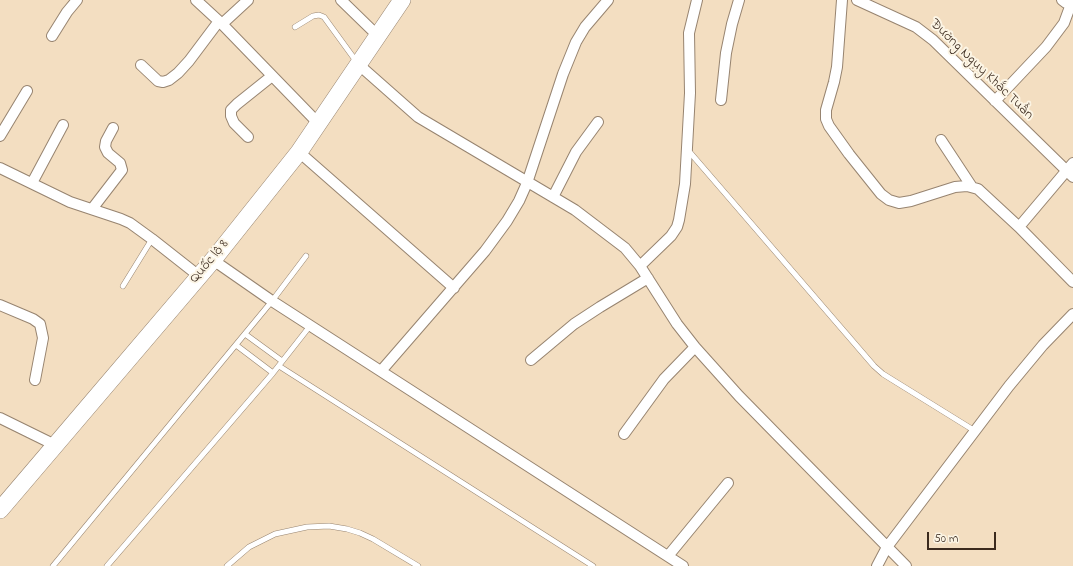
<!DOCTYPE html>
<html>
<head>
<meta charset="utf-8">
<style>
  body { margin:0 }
  #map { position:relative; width:1073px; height:566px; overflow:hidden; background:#f3dec1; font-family:"Indie Flower",sans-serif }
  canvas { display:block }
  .scale { position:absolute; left:927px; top:532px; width:69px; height:18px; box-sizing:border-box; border:2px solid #3b2a1e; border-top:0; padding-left:5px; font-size:12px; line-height:14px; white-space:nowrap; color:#3b2a1e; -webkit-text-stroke:3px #fcf5e5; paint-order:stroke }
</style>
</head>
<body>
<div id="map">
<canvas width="1073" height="566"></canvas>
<div class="scale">50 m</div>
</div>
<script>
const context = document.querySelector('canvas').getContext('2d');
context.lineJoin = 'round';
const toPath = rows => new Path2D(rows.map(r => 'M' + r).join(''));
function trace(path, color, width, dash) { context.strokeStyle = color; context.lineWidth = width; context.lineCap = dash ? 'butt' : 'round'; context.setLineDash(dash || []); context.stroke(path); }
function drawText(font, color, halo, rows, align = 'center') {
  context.font = font + ' "Indie Flower",sans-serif'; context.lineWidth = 4; context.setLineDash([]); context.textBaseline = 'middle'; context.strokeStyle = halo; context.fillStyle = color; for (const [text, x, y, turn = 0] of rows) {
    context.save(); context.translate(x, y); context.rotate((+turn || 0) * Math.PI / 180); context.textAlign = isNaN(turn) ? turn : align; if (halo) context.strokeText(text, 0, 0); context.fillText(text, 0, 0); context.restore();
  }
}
const service = toPath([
  [295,27,313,16,319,15,324,17,356,61],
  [687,149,874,366,883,374,975,431],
  [123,286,152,239],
  [245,334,282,361],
  [236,345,273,373],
  [279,366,593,566],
  [53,566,272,301,306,256],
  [107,566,273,373,310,326],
  [227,566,249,547,275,534,307,527,329,526,347,529,360,533,373,539,418,566]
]);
const minor = toPath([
  [196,0,222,24,319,124],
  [341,0,377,35],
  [842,0,837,67,834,82,826,110,826,119,829,126,849,154,881,194,889,200,899,203,911,201,955,187,967,186,978,189,1019,227,1073,282],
  [857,0,916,27,933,40,1073,177],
  [1062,0,1066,3,1073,4],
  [222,24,248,0],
  [52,36,67,12,77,0],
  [358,64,418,117,575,210,625,248,640,266,677,324,695,347,739,396,906,566],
  [141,65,158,81,163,82,169,80,178,73,189,61,219,21],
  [721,100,726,53,732,24,739,0],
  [995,101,1046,47,1064,23,1071,4],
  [0,136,27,91],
  [248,137,234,123,231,116,231,110,237,104,272,76],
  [941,140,972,187],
  [299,152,454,288],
  [0,168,70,202,121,219,130,223,152,239,199,276],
  [32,183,63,125],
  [553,197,576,152,598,122],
  [92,209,122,170,120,163,108,153,105,147,106,141,113,128],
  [1019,227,1073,163],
  [213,260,272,301,683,566],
  [640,266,671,236,677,227,679,220,685,184,690,93,689,33,697,0],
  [0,305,33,319,40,324,43,338,35,380],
  [531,360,574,324,600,307,648,278],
  [381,371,485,251,507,221,519,201,527,183,563,74,576,42,585,27,608,0],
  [0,418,55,445],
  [624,434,664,379,695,347],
  [668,556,728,483],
  [877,566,887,547,1009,386,1043,345,1073,314]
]);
const trunk = toPath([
  [0,510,213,260,299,152,402,0]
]);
const streetNames = [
  ["Đường Ngụy Khắc Tuần",981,70,44],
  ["Quốc lộ 8",210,262,-50]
];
trace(service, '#978470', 6);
trace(minor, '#978470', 12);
trace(trunk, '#978470', 18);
trace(service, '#fff', 5);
trace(minor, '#fff', 10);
trace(trunk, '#fff', 17);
drawText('14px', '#3b2a1e', '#fcf5e5', streetNames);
</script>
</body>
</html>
